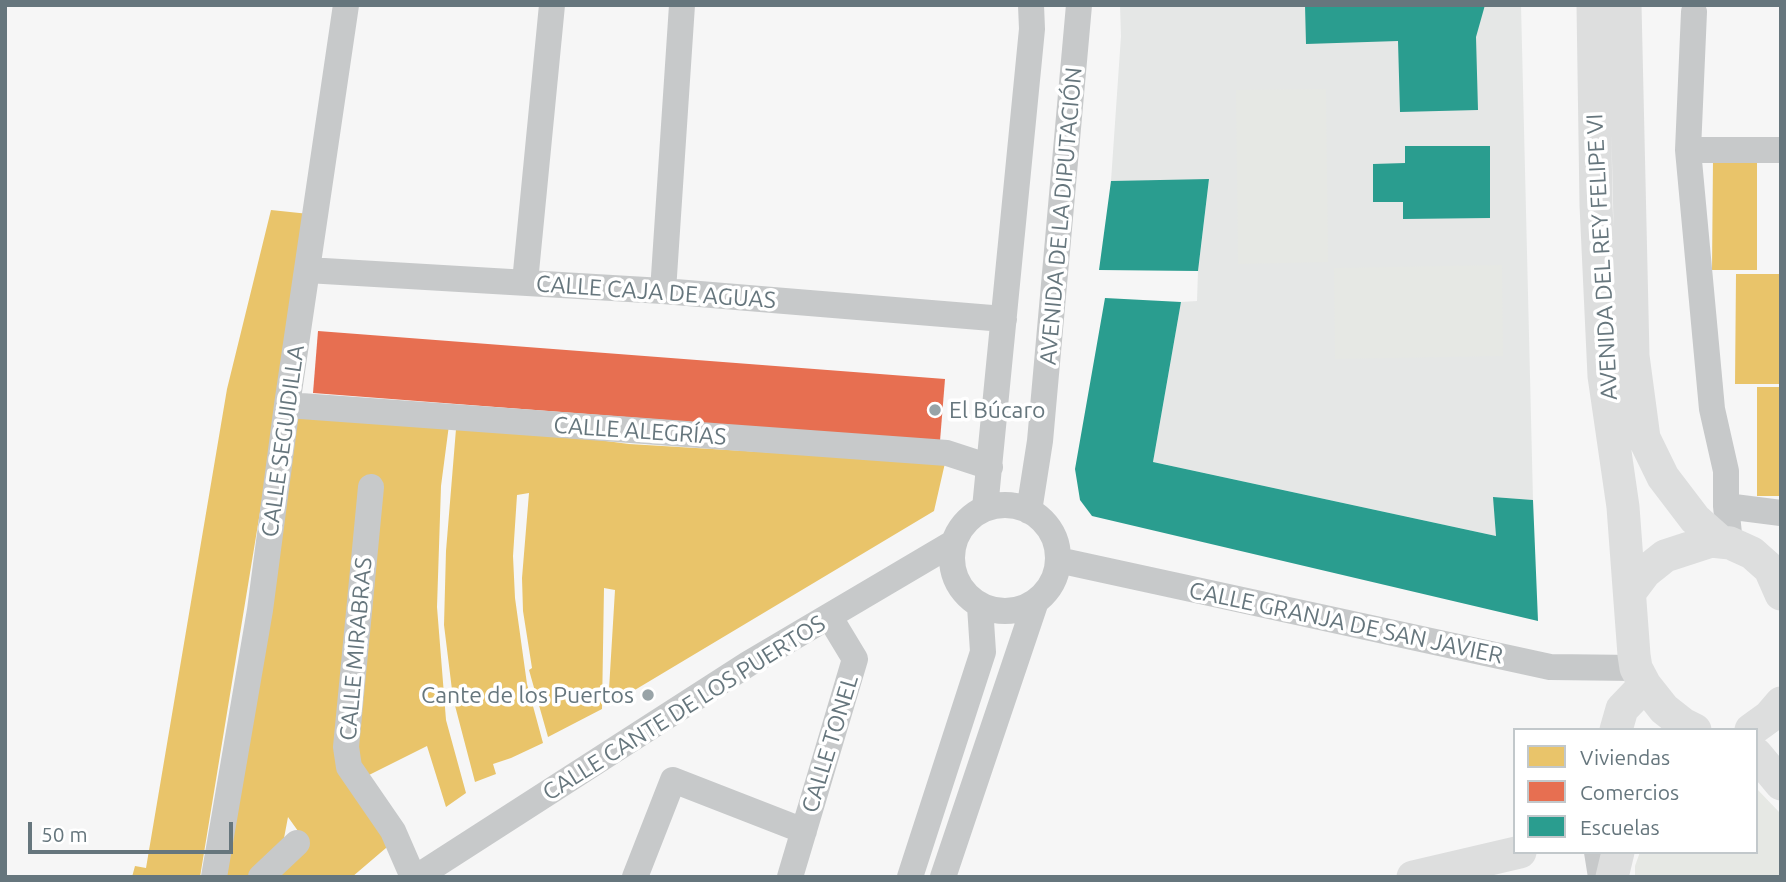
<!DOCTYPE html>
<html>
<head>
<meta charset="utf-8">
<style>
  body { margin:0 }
  #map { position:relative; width:1786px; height:882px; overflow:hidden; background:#f6f6f6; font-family:Ubuntu,sans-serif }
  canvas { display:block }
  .frame { position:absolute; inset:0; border:7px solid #66767d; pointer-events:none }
  .legend { position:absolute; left:1513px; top:728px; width:245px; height:126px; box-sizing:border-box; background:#fff; border:2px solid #c2c8cb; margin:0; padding:9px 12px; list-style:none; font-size:21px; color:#66767d }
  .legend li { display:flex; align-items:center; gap:14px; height:35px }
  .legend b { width:35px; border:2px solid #c2c8cb }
  .scale { position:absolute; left:28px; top:822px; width:205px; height:32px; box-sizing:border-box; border:4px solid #66767d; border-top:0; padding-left:9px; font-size:21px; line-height:24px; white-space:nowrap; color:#66767d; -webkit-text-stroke:5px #fff; paint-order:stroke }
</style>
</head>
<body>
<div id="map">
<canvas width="1786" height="882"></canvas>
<div class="frame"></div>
<ul class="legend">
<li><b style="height:19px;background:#e9c46a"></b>Viviendas</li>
<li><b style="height:19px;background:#e76f51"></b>Comercios</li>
<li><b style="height:19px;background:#2a9d8f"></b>Escuelas</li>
</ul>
<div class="scale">50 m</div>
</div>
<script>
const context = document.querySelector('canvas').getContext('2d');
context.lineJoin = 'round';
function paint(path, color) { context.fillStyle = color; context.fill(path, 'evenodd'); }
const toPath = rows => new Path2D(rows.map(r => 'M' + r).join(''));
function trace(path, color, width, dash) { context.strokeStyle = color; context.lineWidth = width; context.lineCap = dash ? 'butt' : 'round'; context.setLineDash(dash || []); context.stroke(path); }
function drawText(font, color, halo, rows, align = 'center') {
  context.font = font + ' Ubuntu,sans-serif'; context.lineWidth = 7; context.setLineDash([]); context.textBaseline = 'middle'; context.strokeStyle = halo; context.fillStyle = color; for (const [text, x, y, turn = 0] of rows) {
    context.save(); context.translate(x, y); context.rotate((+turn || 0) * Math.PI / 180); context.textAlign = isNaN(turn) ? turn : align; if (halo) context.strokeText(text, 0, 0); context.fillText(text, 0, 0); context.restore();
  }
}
const built = toPath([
  [1120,5,1521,5,1533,500,1494,497,1496,536,1153,462,1181,302,1197,301,1198,271,1209,180,1111,181,1121,36]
]);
const green = toPath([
  [1326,89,1328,262,1238,264,1236,90],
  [1502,265,1503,356,1335,359,1334,268],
  [1756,788,1781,814,1781,877,1635,877,1635,866,1640,852,1756,852]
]);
const homes = toPath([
  [1713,160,1757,160,1757,270,1712,270],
  [271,210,309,214,200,877,132,877,135,866,146,868,227,389],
  [1736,274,1781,274,1780,384,1735,384],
  [1757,387,1781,387,1781,496,1757,496],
  [298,415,449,425,441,486,437,607,446,720,466,793,446,807,427,746,363,778,335,760,393,842,352,877,274,877,308,845,288,817,281,854,253,877,223,877],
  [456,429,552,434,629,444,945,463,934,511,608,706,615,590,604,588,602,709,548,737,529,670,532,668,523,611,522,578,529,493,517,495,513,556,515,598,527,684,543,743,511,758,493,764,496,774,475,782,453,698,444,625,446,551]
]);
const shops = toPath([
  [318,331,945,379,940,441,313,393]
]);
const schools = toPath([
  [1305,5,1485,5,1476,37,1478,110,1400,112,1398,41,1306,44],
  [1405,146,1490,146,1490,218,1403,219,1403,202,1373,202,1373,164,1405,163],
  [1209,179,1198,271,1099,270,1111,181],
  [1105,298,1181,302,1153,462,1496,536,1493,497,1533,500,1538,621,1092,516,1080,500,1075,469]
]);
const minor = toPath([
  [1694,12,1688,150,1712,409,1726,471,1726,506,1730,543],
  [1688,150,1781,150],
  [307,270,663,291,1004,319],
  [525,282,552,5],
  [663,291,682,5],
  [287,405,947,453,990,467],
  [371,487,346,747,349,767,393,831,413,877],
  '952 558a53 53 0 1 1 106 0a53 53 0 1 1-106 0Z',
  [1726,506,1781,513],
  [985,508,1032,29,1031,5],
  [1029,511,1040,441,1079,5],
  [1058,560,1550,667,1636,668],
  [1597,852,1601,877],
  [214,877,260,610,287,405,346,5],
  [261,877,297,843],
  [417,877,748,664,953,543],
  [635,877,673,780,804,831],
  [790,877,855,659,829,616],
  [910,877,983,652,980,606],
  [943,877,1036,601]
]);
const major = toPath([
  [1593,5,1596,205,1604,376,1623,507,1634,655,1636,668,1645,685,1664,709,1683,724,1695,730],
  [1625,5,1633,356,1644,438,1663,477,1695,519,1721,542],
  [1630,592,1645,572,1665,556,1711,541,1730,543,1752,553,1770,569,1781,594],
  [1616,730,1622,709,1645,685],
  [1751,730,1769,717,1781,703],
  [1756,754,1781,784],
  [1413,877,1520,852],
  [1612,877,1618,852]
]);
const markers = [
  [935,410,7,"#98a3a7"],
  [648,695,7,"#98a3a7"]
];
const streetNames = [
  ["AVENIDA DE LA DIPUTACIÓN",1061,216,-85],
  ["AVENIDA DEL REY FELIPE VI",1602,257,-93],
  ["CALLE CAJA DE AGUAS",656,292,4],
  ["CALLE ALEGRÍAS",640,431,4],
  ["CALLE SEGUIDILLA",283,441,-82],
  ["CALLE GRANJA DE SAN JAVIER",1346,623,12],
  ["CALLE MIRABRAS",356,649,-85],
  ["CALLE CANTE DE LOS PUERTOS",684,708,-32],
  ["CALLE TONEL",830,744,-73]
];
const poiNames = [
  ["El Búcaro",949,410],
  ["Cante de los Puertos",634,695,"right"]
];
paint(built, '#e5e7e6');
paint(green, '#e6e8e4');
paint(homes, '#e9c46a');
paint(shops, '#e76f51');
paint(schools, '#2a9d8f');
trace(minor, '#c7c9ca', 26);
trace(major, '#dddede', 33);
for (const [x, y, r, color] of markers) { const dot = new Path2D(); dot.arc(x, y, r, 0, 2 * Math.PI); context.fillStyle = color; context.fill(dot); trace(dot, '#fff', 2.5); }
drawText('23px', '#66767d', '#fff', streetNames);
drawText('23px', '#66767d', '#fff', poiNames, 'left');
</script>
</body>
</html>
